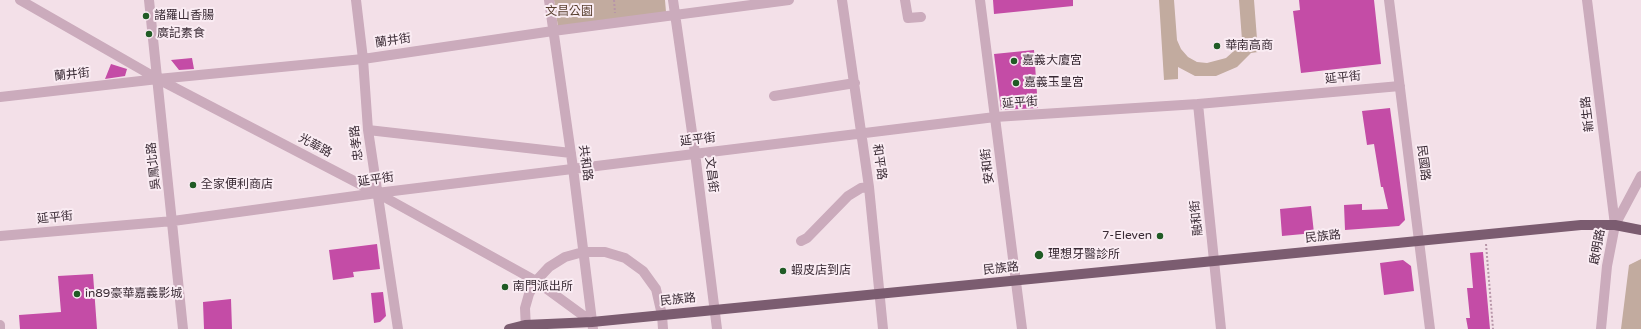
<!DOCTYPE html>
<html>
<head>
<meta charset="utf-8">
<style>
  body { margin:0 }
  canvas { display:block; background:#f3e0e8 }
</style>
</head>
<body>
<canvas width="1641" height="329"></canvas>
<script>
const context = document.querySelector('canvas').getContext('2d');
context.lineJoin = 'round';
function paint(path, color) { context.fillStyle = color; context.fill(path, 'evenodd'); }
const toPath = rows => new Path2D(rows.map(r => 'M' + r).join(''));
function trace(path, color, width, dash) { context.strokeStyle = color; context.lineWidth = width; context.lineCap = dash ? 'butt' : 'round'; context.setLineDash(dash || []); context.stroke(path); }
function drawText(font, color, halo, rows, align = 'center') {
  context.font = font + ' "Varela Round","Noto Sans TC",sans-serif'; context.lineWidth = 4; context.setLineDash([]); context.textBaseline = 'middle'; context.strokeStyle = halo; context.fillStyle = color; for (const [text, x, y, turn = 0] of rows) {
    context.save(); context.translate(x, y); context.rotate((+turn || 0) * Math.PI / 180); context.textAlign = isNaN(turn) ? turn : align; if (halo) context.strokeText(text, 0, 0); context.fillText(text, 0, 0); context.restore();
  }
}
const green = toPath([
  [554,0,665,0,666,12,558,27],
  [1159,0,1174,0,1177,40,1181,49,1188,57,1197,62,1207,63,1226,58,1235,50,1242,40,1239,0,1254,0,1258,52,1251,53,1237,67,1216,76,1195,76,1178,67,1178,79,1164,80],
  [1641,259,1641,329,1621,329,1629,265]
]);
const building = toPath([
  [993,0,1073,0,1073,6,994,14],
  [1299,0,1374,0,1381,64,1301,73,1293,11,1300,10],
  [1034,50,1038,108,1001,110,994,54],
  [192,58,194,69,179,70,171,60],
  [111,64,127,69,125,76,105,79],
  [1390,108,1405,220,1399,226,1345,230,1344,205,1362,204,1362,210,1388,209,1383,187,1381,187,1374,144,1367,145,1362,111],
  [1311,206,1314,233,1282,236,1280,209],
  [377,244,380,269,353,272,354,277,333,280,329,250],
  [1483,252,1490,329,1468,329,1466,318,1470,318,1467,288,1473,288,1470,253],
  [1403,260,1411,266,1414,291,1384,295,1380,263],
  [93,274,97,329,20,329,19,315,61,312,58,276],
  [383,292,386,316,380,322,374,323,371,293],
  [231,299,232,329,204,329,203,302]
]);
const path = toPath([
  [614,0,615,13],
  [1486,244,1493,329]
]);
const minor = toPath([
  [20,0,158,79,377,193,536,281,592,322],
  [149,0,183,329],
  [356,0,363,59,368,130,398,329],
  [549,0,573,168,593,329],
  [673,0,695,153,717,329],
  [842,0,869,187,883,329],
  [905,0,908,18,921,17],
  [980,0,1022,329],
  [1389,0,1430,329],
  [1587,0,1615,225],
  [774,96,855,83],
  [0,97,158,79,363,59,553,31,789,0],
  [1198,104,1221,329],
  [368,130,571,153],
  [0,236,173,221,377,193,995,117,1198,104,1400,86],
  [801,241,807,238,848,196,861,188,869,187],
  [0,325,0,329],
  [526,329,525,308,529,294,536,281,549,267,565,257,583,252,605,252,625,258,643,271,656,289,662,315,663,329],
  [1601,329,1607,266,1615,225,1641,176]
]);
const major = toPath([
  [509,329,525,325,592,322,1581,225,1615,225,1641,230]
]);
const markers = [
  [146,16,4,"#205b25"],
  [149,34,4,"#205b25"],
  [1217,46,4,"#205b25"],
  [1014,61,4,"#205b25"],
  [1016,83,4,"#205b25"],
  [193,185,4,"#205b25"],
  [1160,236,4,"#205b25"],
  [1039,255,5,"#205b25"],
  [783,271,4,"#205b25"],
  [505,287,4,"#205b25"],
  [77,294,4,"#205b25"]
];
const parkNames = [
  ["文昌公園",569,12]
];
const poiNames = [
  ["諸羅山香腸",154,16],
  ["廣記素食",157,34],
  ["華南高商",1225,46],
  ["嘉義大廈宮",1022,61],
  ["嘉義玉皇宮",1024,83],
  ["全家便利商店",201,185],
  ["7-Eleven",1152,236,"right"],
  ["理想牙醫診所",1048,255],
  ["蝦皮店到店",791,271],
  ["南門派出所",513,287],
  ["in89豪華嘉義影城",85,294]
];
const streetNames = [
  ["蘭井街",393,41,-8],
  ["蘭井街",72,75,-6],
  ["延平街",1343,78,-5],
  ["延平街",1020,103,-4],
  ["新生路",1588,114,-97],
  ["延平街",698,140,-7],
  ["忠孝路",357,143,-97],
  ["光華路",315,146,28],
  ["和平路",879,162,82],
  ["共和路",585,163,82],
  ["民國路",1423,163,83],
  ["吳鳳北路",154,166,-96],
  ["安和街",988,166,-97],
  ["文昌街",711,175,83],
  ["延平街",376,180,-8],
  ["延平街",55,218,-5],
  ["融和街",1197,218,-96],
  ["民族路",1323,237,-6],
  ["啟明路",1598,247,-80],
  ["民族路",1001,269,-6],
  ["民族路",678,300,-6]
];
paint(green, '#c2ab9f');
paint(building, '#c44ca6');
trace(path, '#b795a8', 2, [2, 2]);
trace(minor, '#cbabbc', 10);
trace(major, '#7b5c70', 10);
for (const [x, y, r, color] of markers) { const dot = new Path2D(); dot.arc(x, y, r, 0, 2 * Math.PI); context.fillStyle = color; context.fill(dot); trace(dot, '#faecf3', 1.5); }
drawText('12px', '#573e2e', '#faecf3', parkNames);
drawText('12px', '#392a34', '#faecf3', poiNames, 'left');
drawText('12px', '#392a34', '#faecf3', streetNames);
</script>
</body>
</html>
